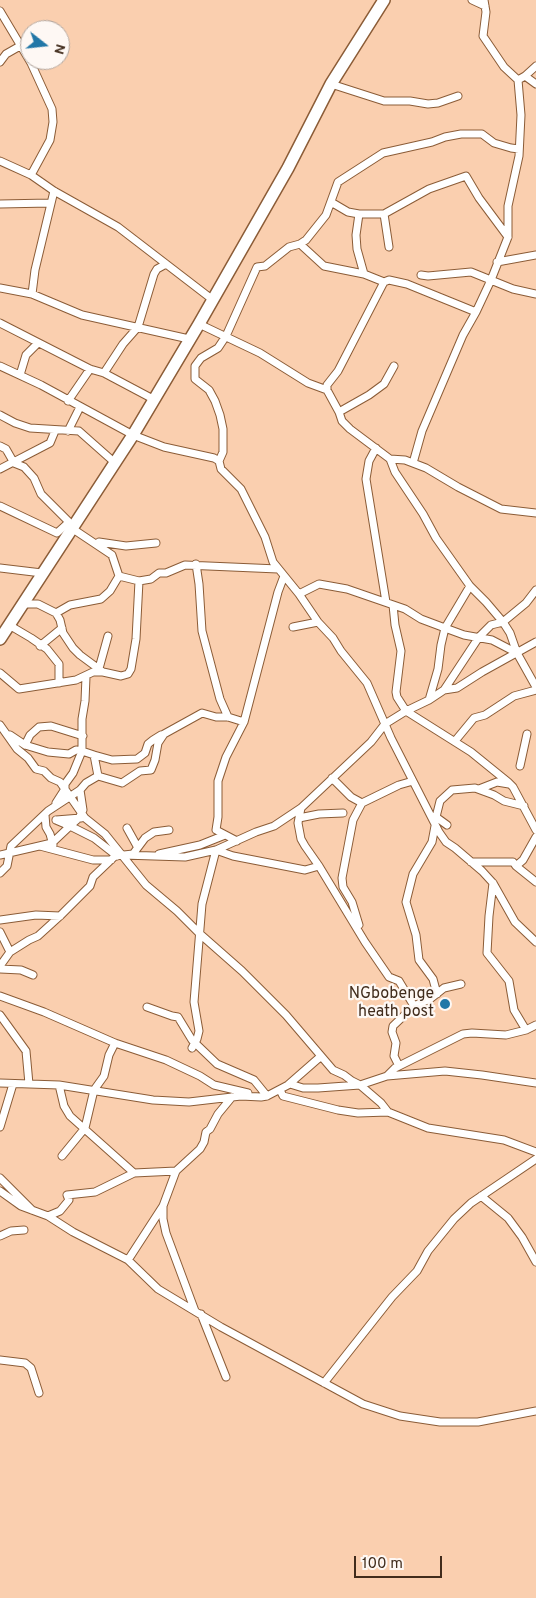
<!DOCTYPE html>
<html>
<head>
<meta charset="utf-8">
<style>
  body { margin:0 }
  #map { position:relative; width:536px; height:1598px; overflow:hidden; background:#facfaf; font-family:Overpass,sans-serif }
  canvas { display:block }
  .north { position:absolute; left:20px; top:20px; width:50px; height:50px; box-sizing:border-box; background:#fef8f4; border:1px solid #b2a69e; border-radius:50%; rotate:106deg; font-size:14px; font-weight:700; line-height:20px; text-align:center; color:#412c1c }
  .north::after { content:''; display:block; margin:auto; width:18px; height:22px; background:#2277a7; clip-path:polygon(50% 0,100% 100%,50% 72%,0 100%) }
  .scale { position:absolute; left:354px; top:1556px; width:88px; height:22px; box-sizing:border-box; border:2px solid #412c1c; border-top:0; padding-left:6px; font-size:15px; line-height:18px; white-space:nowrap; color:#412c1c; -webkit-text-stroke:4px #fef8f4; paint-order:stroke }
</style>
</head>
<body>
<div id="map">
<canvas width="536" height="1598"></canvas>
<div class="north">N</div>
<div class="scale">100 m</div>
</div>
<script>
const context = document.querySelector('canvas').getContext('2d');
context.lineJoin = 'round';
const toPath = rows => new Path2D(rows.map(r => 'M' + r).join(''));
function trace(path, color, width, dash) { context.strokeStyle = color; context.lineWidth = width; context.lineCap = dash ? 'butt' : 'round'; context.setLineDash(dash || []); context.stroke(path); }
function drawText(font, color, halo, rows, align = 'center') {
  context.font = font + ' Overpass,sans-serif'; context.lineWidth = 4.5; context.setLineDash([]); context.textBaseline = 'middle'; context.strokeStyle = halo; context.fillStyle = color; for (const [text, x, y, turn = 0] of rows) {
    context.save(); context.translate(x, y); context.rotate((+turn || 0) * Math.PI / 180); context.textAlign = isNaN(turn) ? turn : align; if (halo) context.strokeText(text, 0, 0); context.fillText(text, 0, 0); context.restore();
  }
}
const minor = toPath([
  [472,0,485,6],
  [0,11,31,63,52,109,53,122,50,140,31,175],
  [0,62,6,54,20,46],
  [525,76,536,66],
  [518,80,525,76,536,84],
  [331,84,384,101,410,101,428,104,438,103,458,96],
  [0,161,31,175,54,191,118,227,213,300],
  [331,202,348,212,359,214,384,214,429,189,466,176,479,198,508,237],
  [0,204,50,203],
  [359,214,356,235,357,249,364,274],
  [384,214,389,247],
  [300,244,324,266,364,274,384,282,389,280,407,284,476,312],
  [497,262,536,255],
  [421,275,428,276,471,272,513,289,536,294],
  [0,288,32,294,82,315,189,339],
  [32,294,35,270,54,191],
  [0,323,90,369,104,373,153,399],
  [199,324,260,353,308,383,327,390,339,412,342,421,350,429,390,459,405,460,426,468,458,487,501,509,536,513],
  [0,366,41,385,133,435,164,447,214,458,219,461,221,469,241,489,265,537,273,562,299,594,318,622,333,638,341,651,367,683,391,738,439,832,446,842,455,848,482,871,493,883,515,922,536,942],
  [104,373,123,344,138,327,154,274,157,269,166,264],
  [20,375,26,355,38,343],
  [327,390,327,385,338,371,384,282],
  [68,401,90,369],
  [339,412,369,395,384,384,394,366],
  [0,415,15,423,30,428,79,431,114,462],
  [68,431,80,407],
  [0,446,6,449,14,463,24,467,34,478,41,494,69,522,73,529,112,555,119,576],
  [376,448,369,461,366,479,386,602],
  [390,459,395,472,423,514,436,538,470,586,486,602,503,622,491,625,479,637,444,690],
  [219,461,223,452,223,429,220,415,215,401,209,390,195,379,195,366,201,358,218,348,226,336,257,267,265,266,289,247,300,244,306,240,326,215,338,182,383,153,432,142,445,137,461,134,482,134,494,143,511,148,519,149],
  [413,463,422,431,463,335,476,312,491,280,508,237,508,206,519,156,521,115,518,80,504,67,483,36,486,12,484,0],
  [0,469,50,443,55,431],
  [0,506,57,533,69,522],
  [99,542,126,546,156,543],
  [196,564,199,584,202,631,220,699,228,717],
  [0,568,42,573],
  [119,576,139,581,151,579,159,573,166,573,185,565,278,569],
  [536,590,526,603,503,622,510,633,517,653,536,687],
  [299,594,319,584,347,589,405,609,421,619,445,628,464,635,492,640,517,653],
  [22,604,38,604,56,613,70,605,101,599,110,591,119,576],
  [393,605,395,625,401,651,396,692,397,697,406,711,471,752,508,782,513,787,536,830],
  [56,613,60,620,63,633,73,648,80,655,103,672],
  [9,625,31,638,47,649,59,664,59,683],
  [293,627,318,622],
  [40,646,62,628],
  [98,672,108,636],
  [0,673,19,689,76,680,93,672,103,672,121,676,128,674,131,669,136,639,139,581],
  [86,677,85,701,82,719,82,751,94,755,98,776],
  [429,700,438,669,441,645,445,628,470,586],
  [0,725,17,749,28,758,36,769,44,771,51,778,60,782,85,818,105,834,146,885,177,911,200,934,242,971,286,1015,333,1070,344,1075,352,1081,360,1085,387,1076,395,1068,463,1034,472,1033,506,1035,526,1030,536,1025],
  [10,735,25,745,48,752,69,754,76,750,82,751,73,773,65,784,65,789,56,803],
  [455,741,474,718,485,715,514,696,536,690],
  [25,745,30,735,39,727,51,726,83,736],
  [94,755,112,760,137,759,145,753,148,744,153,740,161,735],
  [520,766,527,734],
  [332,778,351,797,362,803],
  [479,789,497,782,509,784],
  [301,808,298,823,301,839,305,846,319,866,365,942,389,977,399,981,414,1006],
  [45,815,46,827,50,834,53,845],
  [299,818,319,814,343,813],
  [56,820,70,826,79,818,83,810,80,790],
  [56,820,81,818],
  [447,825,436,817,440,801,452,790,475,788,494,795,504,801,524,806],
  [435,826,432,842,413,874,406,902,416,935,419,960,433,979,437,994],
  [127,828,137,846],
  [237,841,216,830,218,817,218,781,226,757,244,722,278,592,284,576],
  [40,846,93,860,111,860],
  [216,850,233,856,305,870,319,866],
  [159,854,200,845,225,835],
  [0,855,52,843,70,826,94,838,117,856],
  [123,855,185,857,216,850,256,832,274,826,301,808,371,742,385,724,406,711,429,700,444,690,457,688,482,672,536,642],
  [471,862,513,862,516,866,536,882],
  [516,866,523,860,536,837],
  [0,873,7,866,11,846,48,811,80,790,86,783,98,776,122,783,140,771,151,770,155,760,158,743,164,734,202,713,216,717,228,717,244,722],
  [493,883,489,916,487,953,509,981,514,1010,526,1030],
  [0,920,36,915,60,916],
  [359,925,352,902,343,887,342,878,353,820,362,803,399,785,413,781],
  [0,932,10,952],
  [0,966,10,952,29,940,38,936,60,916,90,886,93,877,115,856,133,854,145,838,154,832,169,830],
  [0,969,21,970,33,975],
  [0,996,44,1012,115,1043,166,1060,200,1076,214,1085,248,1093],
  [147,1007,172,1016,178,1017,192,1040,217,1064,254,1080,267,1096],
  [0,1015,26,1051,29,1084],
  [192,1048,197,1039,199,1031,194,1002,202,904,216,850],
  [399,1066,394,1056,396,1043,392,1032,393,1026,414,1006,430,999,444,988,461,984],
  [387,1076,445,1071,482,1075,536,1083],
  [0,1083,59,1085,153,1100,189,1102,241,1096,261,1097,267,1096,288,1085,320,1057],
  [290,1084,303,1088,318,1088,360,1085,381,1103,388,1112],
  [59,1085,64,1106,70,1116,134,1173],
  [280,1090,283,1096,338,1110,358,1113,388,1112,428,1128,504,1140,536,1152],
  [0,1127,13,1084],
  [62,1156,85,1128,94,1090,104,1076,109,1055,115,1043],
  [0,1178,32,1210],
  [0,1191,21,1206,48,1216,73,1232,128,1260,158,1289,221,1327,363,1404,400,1416,440,1422,478,1422,536,1411],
  [481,1196,508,1218,522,1237,536,1262],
  [163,1207,163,1219,166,1233,195,1311],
  [48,1216,60,1211,69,1200,67,1195,95,1192,134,1173,176,1171],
  [0,1236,11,1231,24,1230],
  [128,1260,163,1206,176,1171,200,1149,204,1142,206,1132,210,1129,218,1114,232,1097],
  [201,1314,226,1377],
  [0,1360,25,1363,31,1368,39,1393],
  [324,1383,392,1297,417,1271,428,1251,454,1219,471,1203,536,1159]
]);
const trunk = toPath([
  [0,639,133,435,199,324,288,168,331,84,384,0]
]);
const markers = [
  [445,1004,6,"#2277a7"]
];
const poiNames = [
  ["NGbobenge",434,995],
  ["heath post",434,1013]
];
trace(minor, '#8b5c37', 9);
trace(trunk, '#8b5c37', 14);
trace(minor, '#fff', 7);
trace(trunk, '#fff', 11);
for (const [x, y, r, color] of markers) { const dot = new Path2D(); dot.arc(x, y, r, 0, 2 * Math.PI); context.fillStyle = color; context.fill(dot); trace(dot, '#fef8f4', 2); }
drawText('16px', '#412c1c', '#fef8f4', poiNames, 'right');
</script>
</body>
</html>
